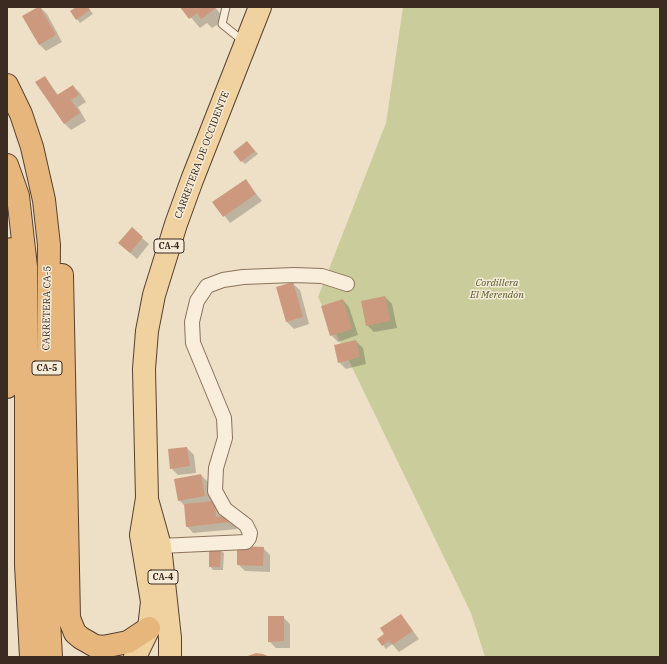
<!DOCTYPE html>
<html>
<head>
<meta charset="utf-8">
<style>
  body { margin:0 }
  #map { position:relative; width:667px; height:664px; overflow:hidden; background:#eee0c7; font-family:"IBM Plex Serif",serif }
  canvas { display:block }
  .frame { position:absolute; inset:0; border:8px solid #3b2b20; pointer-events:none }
</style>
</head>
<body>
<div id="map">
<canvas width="667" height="664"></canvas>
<div class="frame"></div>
</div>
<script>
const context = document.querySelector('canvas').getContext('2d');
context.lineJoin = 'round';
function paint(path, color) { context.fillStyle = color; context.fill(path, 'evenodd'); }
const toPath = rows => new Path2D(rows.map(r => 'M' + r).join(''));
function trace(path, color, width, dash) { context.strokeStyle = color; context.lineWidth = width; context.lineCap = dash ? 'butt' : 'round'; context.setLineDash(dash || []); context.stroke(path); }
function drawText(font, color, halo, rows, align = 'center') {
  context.font = font + ' "IBM Plex Serif",serif'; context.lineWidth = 3; context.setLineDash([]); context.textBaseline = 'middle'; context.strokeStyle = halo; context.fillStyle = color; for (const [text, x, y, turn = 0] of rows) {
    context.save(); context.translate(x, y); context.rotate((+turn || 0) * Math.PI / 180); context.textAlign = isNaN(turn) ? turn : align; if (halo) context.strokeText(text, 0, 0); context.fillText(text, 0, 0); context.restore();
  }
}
const green = toPath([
  [403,7,660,7,660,657,485,657,471,613,318,297,386,123]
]);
const shadow = toPath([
  [40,7,47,14,62,42,46,51,39,44],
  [78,7,88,7,93,14,80,23,71,11],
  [182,7,215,7,225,20,212,28,207,23,200,28],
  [45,77,58,95,73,86,80,93,86,102,78,107,86,121,71,130,64,123],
  [247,142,258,154,245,164,242,161],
  [245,180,262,201,230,223,214,202],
  [142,238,149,244,137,259,119,243],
  [293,284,300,290,309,324,294,329,287,322,277,288],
  [385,297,392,304,397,328,374,332,367,325],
  [343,300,349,307,358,335,338,342,331,335],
  [356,341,363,348,366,364,346,369,339,362],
  [187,448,194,455,196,473,178,475,171,468],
  [201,475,208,482,212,503,221,509,222,517,236,523,237,529,193,533,187,526,185,506,179,500],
  [263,548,270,555,270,572,245,571,238,564],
  [220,550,224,553,223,570,213,570,210,566],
  [401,615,419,639,399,652,392,644,386,649,383,645],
  [283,617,290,624,290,648,276,648,269,641]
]);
const building = toPath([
  [38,7,40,7,56,35,39,45,22,16],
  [76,7,88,7,90,10,76,20,70,11],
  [180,7,214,7,215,9,201,19,197,13,189,19],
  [45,76,57,95,73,85,79,95,71,100,80,113,64,124,35,82],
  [247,141,255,151,241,162,233,152],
  [246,179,256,194,223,217,212,202],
  [132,227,143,237,130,253,118,243],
  [293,282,303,317,286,322,276,287],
  [385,296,390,321,366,326,361,301],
  [343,299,352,329,330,336,321,306],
  [356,340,360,357,338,363,334,345],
  [187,447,190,466,170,469,168,449],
  [201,474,205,496,178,501,174,479],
  [215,501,216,517,230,515,230,522,186,527,184,504],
  [237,546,264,547,263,566,237,565],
  [209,549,221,549,220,567,209,567],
  [401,614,413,631,392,645,389,641,382,646,377,639,384,634,380,628],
  [268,616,284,616,284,641,268,642],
  [256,653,263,654,270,657,245,657]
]);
const service = toPath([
  [226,7,222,24,243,41]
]);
const minor = toPath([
  [160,546,246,542,249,538,250,533,246,525,225,509,215,491,216,468,225,438,224,418,193,343,192,322,197,301,207,286,223,280,243,277,294,275,322,276,347,284]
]);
const primary = toPath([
  [148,503,160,546,170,638,170,657],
  [135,657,149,628,152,602,141,535,147,498,144,369,147,331,154,295,176,224,192,180,260,7]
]);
const trunk = toPath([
  [7,85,21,114,32,147,44,200,49,245,46,568,51,657],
  [7,165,18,196,26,267,26,565,31,657],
  [62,275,69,618,75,633,81,638,95,646,103,647,128,642,149,628],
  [7,387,12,249]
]);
const shields = [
  [169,246,30],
  [47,368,30],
  [163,577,30]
];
const shieldNames = [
  ["CA-4",169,246],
  ["CA-5",47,368],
  ["CA-4",163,577]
];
const streetNames = [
  ["CARRETERA DE OCCIDENTE",202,155,-69],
  ["CARRETERA CA-5",47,308,-89]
];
const parkNames = [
  ["Cordillera",497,283],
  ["El Merendón",497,295]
];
paint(green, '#cacd9b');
paint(shadow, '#0003');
paint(building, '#cc997e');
trace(service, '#8a725d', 9);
trace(minor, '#8a725d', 16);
trace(primary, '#584030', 24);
trace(trunk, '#584030', 24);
trace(service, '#f9eedb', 7);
trace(minor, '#f9eedb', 14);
trace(primary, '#f0d2a0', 22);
trace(trunk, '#e6b67d', 22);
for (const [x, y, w] of shields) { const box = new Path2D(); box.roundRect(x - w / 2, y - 7, w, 14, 3); context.fillStyle = '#f6ebd7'; context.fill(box); trace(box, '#3b2b20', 1); }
drawText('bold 9px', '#3b2b20', null, shieldNames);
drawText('10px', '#3b2b20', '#f6ebd7', streetNames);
drawText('italic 10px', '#4e5727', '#f6ebd7', parkNames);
</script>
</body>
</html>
